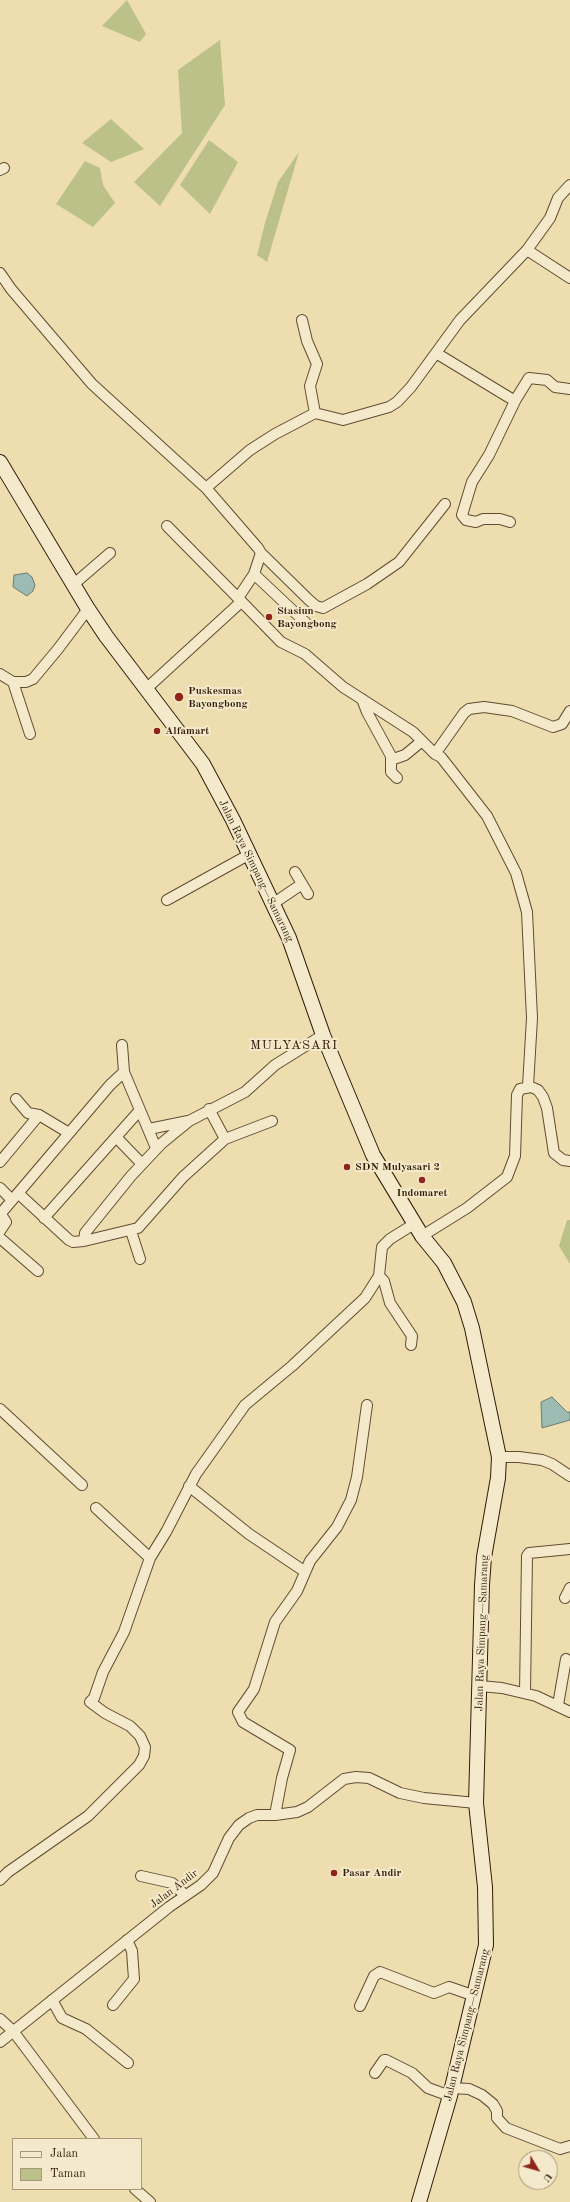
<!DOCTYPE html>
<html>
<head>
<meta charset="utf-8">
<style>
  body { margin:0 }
  #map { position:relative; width:570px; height:2202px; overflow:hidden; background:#eedeaf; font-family:"Old Standard TT",serif }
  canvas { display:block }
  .legend { position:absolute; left:12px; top:2138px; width:130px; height:52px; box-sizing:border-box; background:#f4eacb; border:1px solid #a6977d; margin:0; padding:5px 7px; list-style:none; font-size:12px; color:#321b09 }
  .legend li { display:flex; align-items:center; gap:8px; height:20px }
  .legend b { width:20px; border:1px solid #a6977d }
  .north { position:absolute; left:518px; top:2150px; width:40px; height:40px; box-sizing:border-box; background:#f4eacb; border:1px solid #a6977d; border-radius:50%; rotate:128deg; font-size:11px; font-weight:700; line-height:16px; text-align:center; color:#321b09 }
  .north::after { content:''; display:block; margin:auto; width:14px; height:18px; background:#8f2418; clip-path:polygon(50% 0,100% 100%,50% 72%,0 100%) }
</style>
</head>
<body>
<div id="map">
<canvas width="570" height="2202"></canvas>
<ul class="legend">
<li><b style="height:5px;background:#f4eacb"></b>Jalan</li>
<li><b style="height:11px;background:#bbc189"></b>Taman</li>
</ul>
<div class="north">U</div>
</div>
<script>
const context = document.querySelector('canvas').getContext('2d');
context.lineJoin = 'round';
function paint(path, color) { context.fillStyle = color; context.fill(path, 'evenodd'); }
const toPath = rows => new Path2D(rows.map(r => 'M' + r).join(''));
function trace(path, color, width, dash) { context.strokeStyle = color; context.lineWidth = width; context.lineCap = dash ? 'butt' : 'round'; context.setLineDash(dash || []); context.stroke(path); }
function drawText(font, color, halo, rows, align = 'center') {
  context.font = font + ' "Old Standard TT",serif'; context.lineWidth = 4; context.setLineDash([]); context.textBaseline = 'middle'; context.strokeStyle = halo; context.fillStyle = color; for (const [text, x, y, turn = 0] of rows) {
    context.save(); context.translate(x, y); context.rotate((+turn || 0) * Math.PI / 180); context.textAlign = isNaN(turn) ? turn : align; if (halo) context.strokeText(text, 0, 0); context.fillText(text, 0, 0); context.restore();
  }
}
const green = toPath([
  [127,0,146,34,140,42,102,26],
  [220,40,225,105,160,206,134,182,182,133,178,70],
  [111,119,144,149,111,162,82,143],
  [209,140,238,162,210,214,180,185],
  [299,152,267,262,257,255,265,223,278,182],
  [85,161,100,168,103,185,115,203,93,227,56,204],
  [567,1220,570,1220,570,1264,559,1246]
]);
const water = toPath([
  [27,573,32,577,35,585,33,591,27,596,13,587,14,575,27,573],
  [552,1397,567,1412,570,1412,570,1420,542,1428,541,1402,552,1397]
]);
const street = toPath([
  [0,170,4,168],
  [527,250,570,278],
  [0,273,11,289,92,384,206,488,258,548,261,553,254,574,238,598,281,642,305,654,343,687,413,732,435,754,441,757,487,816,516,873,527,912,532,1018,528,1086],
  [302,320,307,341,317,364,310,386,315,413,343,420,389,407,397,402,411,387,460,320,527,250,550,218,558,198,570,185],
  [436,353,515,401],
  [206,488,250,450,275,434,315,413],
  [510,522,500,519,483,519,476,522,466,520,462,515,472,482,489,455,516,399,529,378,547,380,555,387,570,389],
  [167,526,238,598],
  [261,553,309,600,316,606,323,608,367,584,399,562,445,504],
  [254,574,306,623],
  [74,584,110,553],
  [0,674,13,682,26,682,33,679,58,649,88,609],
  [13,682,30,734],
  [146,689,241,602],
  [362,699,367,712,391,756,391,772,397,778],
  [435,754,464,713,469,709,484,707,512,711,553,727,562,724,570,711],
  [391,760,405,755,422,741],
  [295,872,308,894],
  [167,900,250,854],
  [274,903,302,884],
  [122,1045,124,1072,156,1148],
  [16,1099,28,1113,39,1115,69,1133],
  [209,1109,225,1139],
  [272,1121,225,1139,183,1177,138,1228,84,1241,85,1233,131,1176,162,1143,189,1121,245,1092,275,1065,323,1035],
  [149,1129,188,1121],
  [116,1137,142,1164],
  [0,1162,39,1115],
  [0,1188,12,1200],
  [19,1194,69,1240,73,1242,84,1241],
  [44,1218,140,1110],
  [0,1231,6,1222,2,1216,2,1212,110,1085,124,1072],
  [131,1231,140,1259],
  [422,1236,467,1208,507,1177,515,1156,517,1095,520,1089,531,1087,538,1090,543,1097,547,1108,554,1153,563,1160,570,1161],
  [0,1238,38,1271],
  [379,1276,384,1281,390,1303,412,1336,411,1345],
  [0,1409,82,1485],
  [499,1457,519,1457,542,1460,552,1464,570,1476],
  [189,1486,249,1534,304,1571],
  [96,1508,150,1558],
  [565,1598,570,1588],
  [480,1686,502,1688,536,1696,570,1712],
  [525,1693,527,1556,529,1553,570,1549],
  [558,1705,566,1659],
  [275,1815,282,1778,290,1750,243,1722,238,1712,254,1689,275,1622,297,1591,310,1561,337,1527,351,1500,357,1477,367,1405],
  [141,1876,172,1883,185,1895],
  [0,1880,8,1872,88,1816,139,1765,144,1756,145,1747,140,1736,130,1726,105,1713,90,1702,94,1698,103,1672,124,1632,150,1558,166,1532,196,1474,245,1405,292,1366,365,1298,379,1276,382,1247,390,1239,414,1224],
  [52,2000,62,2018,86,2029,128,2063],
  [113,2005,134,1979,132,1951,127,1940],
  [360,2006,374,1976,380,1972,434,1993,449,1987,475,1996],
  [0,2019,13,2031,94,2139],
  [0,2042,169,1907,201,1885,213,1873,229,1838,239,1825,249,1818,257,1815,275,1815,297,1812,308,1807,344,1779,356,1777,369,1778,400,1793,424,1798,476,1803],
  [375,2073,384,2060,386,2060,412,2073,428,2088,450,2096],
  [452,2088,469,2089,482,2095,493,2104,497,2111,497,2118,506,2128,560,2149,570,2146],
  [135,2189,150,2202]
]);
const secondary = toPath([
  [0,462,88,609,106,636,203,764,233,820,289,938,323,1035,373,1155,422,1236,444,1263,464,1302,472,1328,499,1457,498,1478,484,1557,482,1585,476,1803,485,1887,486,1945,450,2096,419,2202]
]);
const markers = [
  [269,617,4,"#8f2418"],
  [179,697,5,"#8f2418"],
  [157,731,4,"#8f2418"],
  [347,1167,4,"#8f2418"],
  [422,1180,4,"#8f2418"],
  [334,1873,4,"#8f2418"]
];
const poiNames = [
  ["Stasiun",277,611],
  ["Bayongbong",277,624],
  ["Puskesmas",188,691],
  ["Bayongbong",188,704],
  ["Alfamart",165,731],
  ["SDN Mulyasari 2",355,1167],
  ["Indomaret",422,1193,"center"],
  ["Pasar Andir",342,1873]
];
const streetNames = [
  ["Jalan Raya Simpang—Samarang",256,871,64],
  ["Jalan Raya Simpang—Samarang",482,1633,-88],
  ["Jalan Andir",174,1889,-37],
  ["Jalan Raya Simpang—Samarang",467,2025,-76]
];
const quarterNames = [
  ["MULYASARI",294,1046]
];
paint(green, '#bbc189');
paint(water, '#9bbbb3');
trace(water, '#717b6f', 1);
trace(street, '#614c32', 12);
trace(secondary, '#321b09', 16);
trace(street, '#f4eacb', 10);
trace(secondary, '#f4eacb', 14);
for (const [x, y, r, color] of markers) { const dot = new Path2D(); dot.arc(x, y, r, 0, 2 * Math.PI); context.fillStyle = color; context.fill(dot); trace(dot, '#f4eacb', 1.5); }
drawText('bold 11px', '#321b09', '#f4eacb', poiNames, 'left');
drawText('11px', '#321b09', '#f4eacb', streetNames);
context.letterSpacing = '1px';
drawText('13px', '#321b09', '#f4eacb', quarterNames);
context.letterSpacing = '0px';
</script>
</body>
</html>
